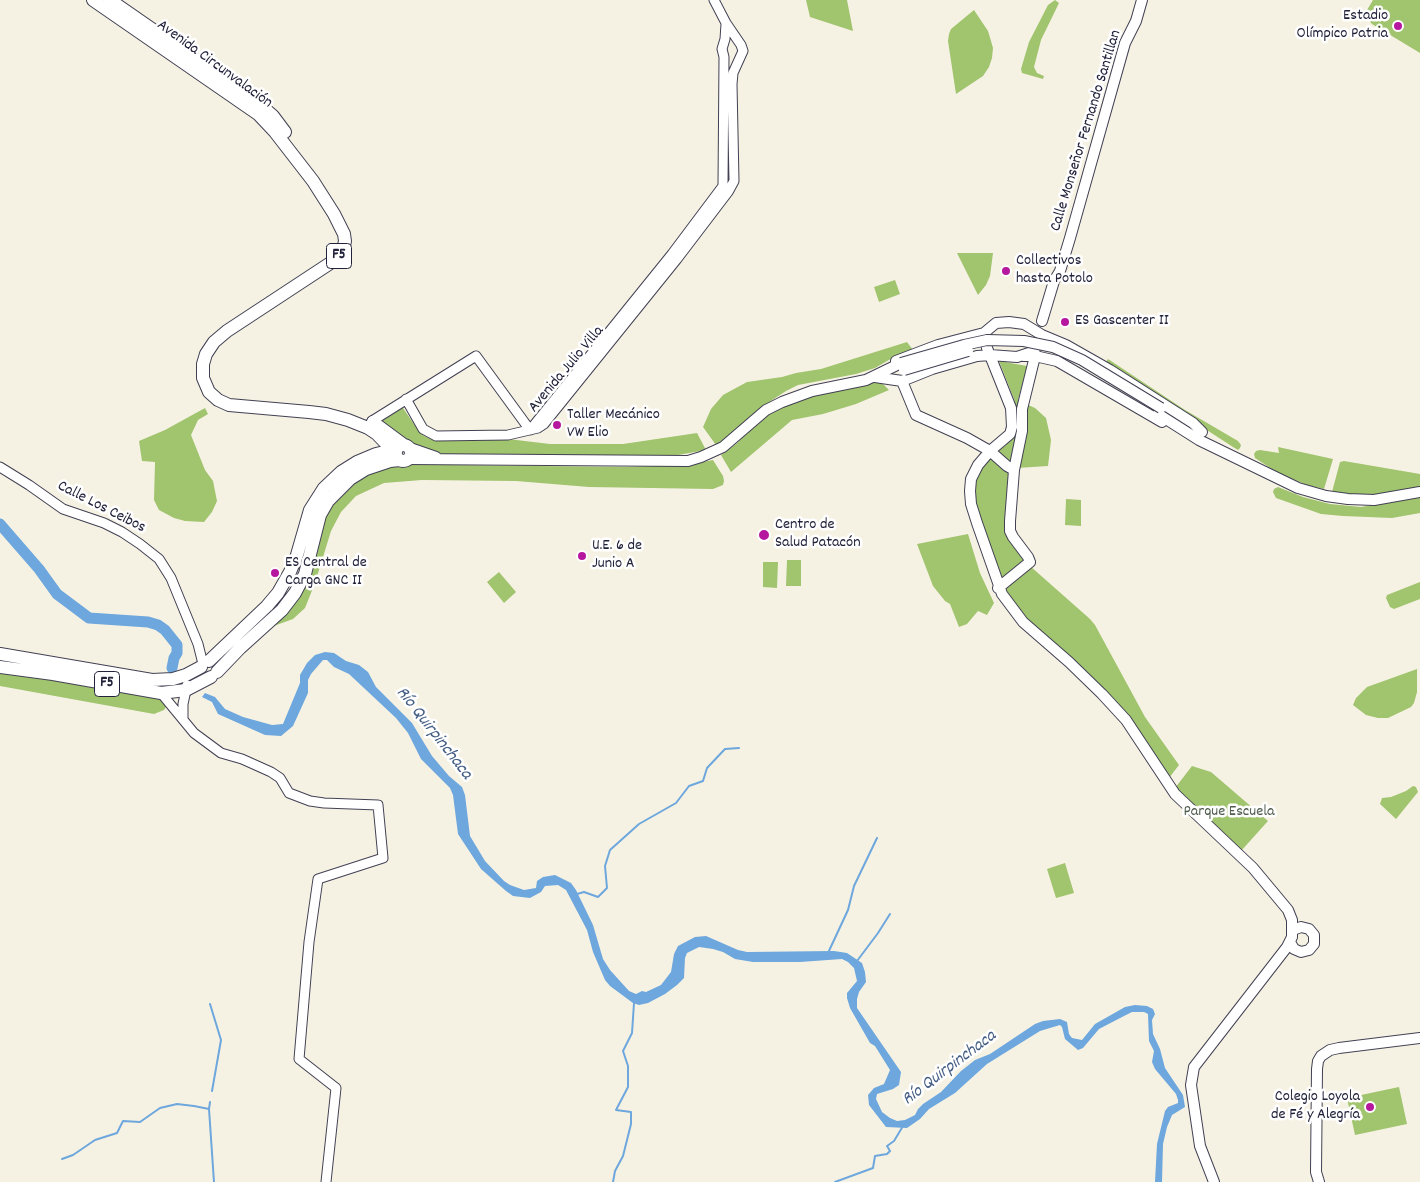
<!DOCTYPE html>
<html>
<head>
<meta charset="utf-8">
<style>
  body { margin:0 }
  canvas { display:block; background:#f6f2e3 }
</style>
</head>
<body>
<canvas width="1420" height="1182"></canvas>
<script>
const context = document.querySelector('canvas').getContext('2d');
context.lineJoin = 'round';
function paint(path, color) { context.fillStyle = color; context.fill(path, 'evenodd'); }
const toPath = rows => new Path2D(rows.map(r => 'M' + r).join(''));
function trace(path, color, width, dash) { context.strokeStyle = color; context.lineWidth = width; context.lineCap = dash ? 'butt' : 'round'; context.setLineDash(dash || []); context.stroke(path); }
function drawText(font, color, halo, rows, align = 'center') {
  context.font = font + ' Dekko,sans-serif'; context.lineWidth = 5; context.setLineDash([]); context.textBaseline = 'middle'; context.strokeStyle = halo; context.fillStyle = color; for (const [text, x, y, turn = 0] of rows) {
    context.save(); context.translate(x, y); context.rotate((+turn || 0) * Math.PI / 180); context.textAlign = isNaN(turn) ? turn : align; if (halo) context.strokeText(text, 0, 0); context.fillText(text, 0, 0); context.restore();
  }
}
const green = toPath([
  [806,0,847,0,853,31,810,17],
  [1055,0,1059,3,1041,40,1034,67,1037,73,1044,76,1043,79,1022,73,1021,69,1029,42,1048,5],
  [1373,0,1420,0,1420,53,1372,24,1367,18,1367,10],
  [974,10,988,31,991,41,993,48,992,58,989,67,983,76,956,94,948,41,949,34,951,29],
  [957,253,993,253,990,276,986,285,978,295],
  [895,280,900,294,879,302,874,287],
  [907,342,913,350,894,357,875,368,856,374,798,385,786,391,760,408,737,430,716,445,703,427,711,409,723,395,747,382,782,377,796,373,821,369],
  [1108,359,1185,410,1238,441,1241,445,1240,448,1238,450,1233,447,1105,364],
  [999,361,1027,366,1018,400,1021,427,1011,463,995,452,1005,446,1017,429,1017,411,1014,399],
  [875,381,881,382,889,390,856,404,823,414,792,420,731,472,721,455,736,444,766,415,795,397],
  [1026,404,1035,408,1046,418,1051,440,1048,466,1017,468,1027,434],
  [401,405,418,430,424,436,433,440,468,441,508,439,550,444,623,444,697,433,706,450,678,455,654,457,446,455,410,443,382,422,381,419],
  [205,408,208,414,198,420,191,435,205,470,213,481,217,501,212,512,204,522,185,521,174,518,159,510,154,500,155,462,142,461,139,441,165,430],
  [1278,447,1333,459,1324,489,1307,485,1278,473,1255,458,1254,454,1256,451,1260,450,1279,453],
  [993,456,1010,470,1008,520,1027,561,1001,583,993,562,973,492,977,474],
  [713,460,723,476,724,481,723,485,713,489,589,487,516,481,422,480,384,483,356,496,341,512,331,531,315,583,305,608,293,619,271,627,288,611,321,527,333,503,341,494,365,475,407,462,448,465,626,467,688,465],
  [1344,461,1420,474,1420,489,1376,494,1349,494,1332,492,1340,462],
  [1278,487,1303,497,1330,504,1361,507,1420,497,1420,513,1392,518,1343,516,1321,514,1276,498,1273,492,1274,489],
  [1066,499,1081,500,1081,526,1065,525],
  [968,534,980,573,994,603,987,615,978,611,967,624,959,627,950,604,945,601,933,586,917,544],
  [787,560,801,560,801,586,786,586],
  [763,562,778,562,777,588,763,587],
  [1030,566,1090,619,1095,625,1145,717,1179,765,1169,778,1146,743,1023,617,1004,589],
  [499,572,516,592,504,603,487,582],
  [1420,582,1420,599,1394,609,1390,607,1386,598,1387,595],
  [1417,669,1417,692,1414,703,1411,707,1388,718,1378,718,1366,715,1353,705,1356,698,1367,687],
  [0,671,161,698,165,701,166,707,164,710,154,714,0,686],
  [1192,766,1211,772,1268,821,1241,851,1175,788],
  [1413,786,1416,787,1418,792,1396,819,1380,804,1382,798,1391,797,1406,791],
  [1065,863,1074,893,1056,898,1047,869],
  [1399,1087,1407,1124,1355,1135,1347,1098]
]);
const water = toPath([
  [325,652,334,653,346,661,359,665,368,672,376,687,412,723,432,756,449,776,462,787,465,795,470,836,485,861,504,881,510,885,524,890,536,888,537,881,543,877,555,875,571,883,576,890,593,925,603,959,610,970,629,991,636,994,642,991,646,992,661,985,671,972,674,954,678,946,695,937,706,936,738,950,747,952,834,951,847,953,862,963,865,972,866,982,859,992,857,999,857,1008,901,1072,899,1085,893,1089,877,1094,876,1099,882,1112,890,1118,897,1121,905,1120,915,1115,918,1109,923,1104,941,1092,961,1071,975,1060,990,1054,1035,1024,1043,1021,1060,1019,1067,1022,1069,1034,1072,1038,1082,1040,1095,1024,1125,1007,1135,1005,1147,1006,1153,1009,1155,1014,1152,1020,1153,1034,1160,1049,1165,1068,1183,1095,1185,1107,1172,1115,1167,1127,1163,1144,1162,1182,1155,1182,1157,1144,1165,1111,1168,1107,1178,1103,1178,1100,1176,1094,1155,1069,1152,1062,1154,1051,1149,1041,1148,1014,1144,1012,1132,1012,1124,1016,1099,1029,1083,1048,1078,1050,1065,1039,1062,1027,1060,1025,1040,1031,987,1064,955,1093,929,1109,920,1119,907,1128,886,1127,869,1105,868,1095,874,1088,884,1084,890,1070,875,1046,870,1043,850,1008,847,998,847,993,857,981,854,968,848,962,842,959,800,962,753,962,735,959,723,952,713,949,699,947,687,953,685,958,684,978,677,985,665,994,648,1003,639,1005,633,1003,610,986,605,980,593,952,587,930,566,890,558,885,545,886,541,892,530,898,513,896,506,891,481,869,458,834,453,795,450,788,421,759,408,733,396,718,349,674,334,667,327,660,323,660,311,674,308,680,308,693,293,726,281,736,265,735,218,714,212,702,202,697,205,693,215,697,225,709,243,717,272,725,283,724,300,683,300,675,307,663,315,655]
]);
const stream = toPath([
  [577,894,584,892,598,897,607,888,605,866,610,850,639,824,676,803,689,786,703,781,707,768,725,749,739,748],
  [828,953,848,910,854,886,877,838],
  [857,961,878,933,890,914],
  [210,1004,221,1040,212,1091],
  [210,1102,209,1109,214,1182],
  [62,1159,73,1155,95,1140,117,1133,123,1121,140,1122,160,1108,177,1104,194,1106,209,1109],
  [613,1182,615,1171,623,1156,631,1124,631,1112,616,1110,628,1087,628,1066,623,1051,632,1033,634,1003],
  [835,1182,873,1168,875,1156,887,1154,890,1151,887,1146,894,1141,903,1126]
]);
const river = toPath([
  [0,524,39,569,57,594,89,618,148,622,158,625,165,630,177,645,177,653,174,658,172,668]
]);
const minor = toPath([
  [406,399,423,429,436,436,508,435,538,428,544,424,677,259,728,192,734,181,732,84,733,73,743,51,741,45,726,23,714,0],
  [372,421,476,356,530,430],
  [530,430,672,254,723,186,724,57,722,49,725,39,726,24],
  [0,467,29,485,63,509,104,523,122,532,140,544,159,559,171,578,198,644,203,664],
  [161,693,194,733,221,753,242,759,271,772,280,778,289,793,310,801,324,803,378,805,383,858,318,879,309,942,299,1059,336,1088,326,1182],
  [183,719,183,704,187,685]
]);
const major = toPath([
  [1042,321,1054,281,1060,271,1070,238,1125,43,1136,21,1142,0],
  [984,333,987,348,1011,408,1012,427,1010,434,990,451,978,465,971,479,970,491,971,504,977,523,1002,594,1023,622,1069,662,1102,694,1126,720,1175,794,1253,868,1288,910,1292,920,1292,937,1287,947,1194,1067,1191,1085,1200,1146,1214,1182],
  [1023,356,1035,356,1057,361,1162,422],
  [896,361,938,345,984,333,996,323,1009,322,1024,324,1042,335,1066,345,1110,370,1193,423,1202,432],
  [875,377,902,381,932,369,977,356,990,355,1017,357,1029,353],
  [902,381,916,415,967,438,990,451,1007,466,1014,470],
  [1158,414,1199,440,1298,488,1326,496,1348,499,1374,500,1420,492],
  [410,448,436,457],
  [408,459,688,461,701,457,723,447,766,410,782,402,812,391,866,380,901,363],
  [998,588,1030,562,1028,557,1013,537,1010,531,1010,521,1014,470,1022,431,1022,409,1035,356,1034,346],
  [1290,942,1294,949,1301,952,1309,950,1314,944,1314,935,1309,929,1301,927,1293,930],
  [1319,1182,1316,1172,1317,1069,1318,1061,1321,1056,1330,1050,1339,1048,1420,1038]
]);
const highway = toPath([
  [93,0,258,114,275,132,313,181,334,214,344,234,345,241,343,250,335,260,227,331,214,342,206,354,203,364,203,378,209,392,218,400,229,405,309,412,326,414,348,420,368,428,377,434,396,454],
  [110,0,257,102,273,116,285,132],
  [373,422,404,445],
  '395 453a8 8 0 1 1 16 0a8 8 0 1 1-16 0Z',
  [0,654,152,680,173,679,186,675,201,667],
  [209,661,267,606,278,593,290,572,297,555,310,510,324,488,341,472,357,462,376,454,397,449],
  [0,667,53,674,161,693,186,690,211,677],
  [217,672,240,648,282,610,295,593,305,574,320,515,328,501,350,479,366,469,390,461,400,460]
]);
const majorBridge = toPath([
  [901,363,964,345,987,340,1024,341,1053,347,1082,360,1161,408],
  [904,370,968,351]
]);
const markers = [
  [1398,26,5,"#b5179e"],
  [1006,271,5,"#b5179e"],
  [1065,322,5,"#b5179e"],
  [557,425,5,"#b5179e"],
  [764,535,6,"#b5179e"],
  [582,556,5,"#b5179e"],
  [275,573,5,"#b5179e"],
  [1370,1107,5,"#b5179e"]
];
const shields = [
  [339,256,25],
  [107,684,25]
];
const shieldNames = [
  ["F5",339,256],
  ["F5",107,684]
];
const poiNames = [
  ["Estadio",1388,17,"right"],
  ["Olímpico Patria",1388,35,"right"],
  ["Collectivos",1016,262],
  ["hasta Potolo",1016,280],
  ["ES Gascenter II",1075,322],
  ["Taller Mecánico",567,416],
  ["VW Elio",567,434],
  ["Centro de",775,526],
  ["Salud Patacón",775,544],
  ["U.E. 6 de",592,547],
  ["Junio A",592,565],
  ["ES Central de",285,564],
  ["Carga GNC II",285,582],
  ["Colegio Loyola",1360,1098,"right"],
  ["de Fé y Alegría",1360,1116,"right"]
];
const streetNames = [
  ["Avenida Circunvalación",214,65,36],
  ["Calle Monseñor Fernando Santillan",1087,131,-73],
  ["Avenida Julio Villa",567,370,-50],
  ["Calle Los Ceibos",101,508,27]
];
const parkNames = [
  ["Parque Escuela",1229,813]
];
const waterNames = [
  ["Río Quirpinchaca",433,734,52],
  ["Río Quirpinchaca",950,1069,-37]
];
paint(green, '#a1c46e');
paint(water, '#6da7dd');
trace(stream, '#6da7dd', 2);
trace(river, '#6da7dd', 11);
trace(minor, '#424154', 11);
trace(major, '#424154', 12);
trace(highway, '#424154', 14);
trace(minor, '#fff', 9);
trace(major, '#fff', 10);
trace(highway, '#fff', 12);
trace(majorBridge, '#424154', 12, []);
trace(majorBridge, '#fff', 10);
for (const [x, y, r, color] of markers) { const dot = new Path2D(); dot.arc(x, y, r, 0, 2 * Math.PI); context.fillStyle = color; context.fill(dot); trace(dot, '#fff', 2); }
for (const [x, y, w] of shields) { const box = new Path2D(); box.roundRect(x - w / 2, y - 12.5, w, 25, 4); context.fillStyle = '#fff'; context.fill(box); trace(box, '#22223b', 1); }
drawText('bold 15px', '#22223b', null, shieldNames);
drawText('16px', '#22223b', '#fff', poiNames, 'left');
drawText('16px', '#22223b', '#fff', streetNames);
drawText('16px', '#4e5b4d', '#fff', parkNames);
drawText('italic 18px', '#445e84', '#fff', waterNames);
</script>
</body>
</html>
